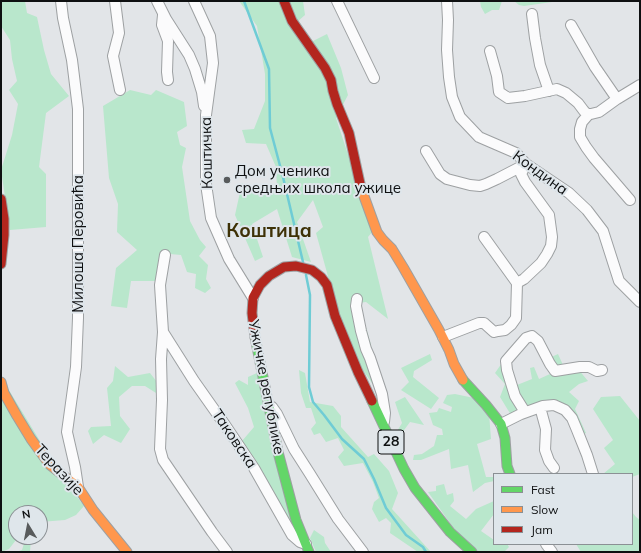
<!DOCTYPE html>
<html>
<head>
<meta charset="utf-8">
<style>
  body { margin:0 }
  #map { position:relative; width:641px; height:553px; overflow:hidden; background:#e2e5e8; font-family:Mulish,sans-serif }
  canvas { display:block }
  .frame { position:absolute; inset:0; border:2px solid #0e1011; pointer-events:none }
  .legend { position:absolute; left:493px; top:473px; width:140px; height:72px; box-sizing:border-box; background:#dfe6eb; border:1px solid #8b9094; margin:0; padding:5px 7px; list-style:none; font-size:12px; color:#0e1011 }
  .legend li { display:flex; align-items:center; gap:8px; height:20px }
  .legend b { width:20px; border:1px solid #8b9094 }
  .north { position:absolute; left:8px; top:505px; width:40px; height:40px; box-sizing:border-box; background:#dfe6eb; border:1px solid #8b9094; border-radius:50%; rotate:350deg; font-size:11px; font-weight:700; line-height:16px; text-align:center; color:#0e1011 }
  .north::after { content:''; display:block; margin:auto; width:14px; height:18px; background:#585b5c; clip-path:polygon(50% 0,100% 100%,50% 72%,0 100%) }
</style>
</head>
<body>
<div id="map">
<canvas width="641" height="553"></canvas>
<div class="frame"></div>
<ul class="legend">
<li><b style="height:5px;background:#63d668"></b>Fast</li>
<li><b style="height:5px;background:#ff974d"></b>Slow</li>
<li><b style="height:5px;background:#b3261e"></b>Jam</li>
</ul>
<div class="north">N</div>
</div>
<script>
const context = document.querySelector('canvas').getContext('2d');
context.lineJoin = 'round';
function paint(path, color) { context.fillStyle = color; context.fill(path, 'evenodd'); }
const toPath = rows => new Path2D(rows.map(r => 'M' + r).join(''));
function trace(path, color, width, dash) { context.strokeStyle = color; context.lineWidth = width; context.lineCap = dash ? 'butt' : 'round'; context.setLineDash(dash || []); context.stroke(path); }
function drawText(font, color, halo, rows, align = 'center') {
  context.font = font + ' Mulish,sans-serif'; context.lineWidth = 4; context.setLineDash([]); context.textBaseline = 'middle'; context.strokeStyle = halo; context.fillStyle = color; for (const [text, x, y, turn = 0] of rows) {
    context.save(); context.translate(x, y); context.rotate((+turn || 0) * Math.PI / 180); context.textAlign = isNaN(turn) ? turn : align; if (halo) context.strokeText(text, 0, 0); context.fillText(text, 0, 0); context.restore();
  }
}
const green = toPath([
  [1,1,25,1,27,13,37,17,44,50,51,74,69,96,46,113,39,167,46,174,46,227,10,230,1,170,12,135,18,104,9,90,17,81,12,59,10,40,1,26],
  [239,1,303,1,305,15,297,22,311,42,327,34,341,68,348,95,336,118,373,231,368,237,388,319,366,302,359,303,371,345,374,386,358,363,337,309,316,233,323,227,313,200,297,222,311,262,292,257,277,209,252,224,263,257,255,261,235,215,242,183,254,194,277,188,276,167,266,144,246,143,242,130,254,129,265,101,265,74,257,26],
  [480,1,502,1,499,10,492,10,485,14,481,7],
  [514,1,559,1,524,6,519,5],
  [130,90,151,95,156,90,184,102,187,126,177,132,180,145,186,148,182,167,190,221,200,240,206,247,199,256,208,265,206,279,211,288,205,293,195,288,196,274,187,272,181,255,170,254,156,281,131,281,127,308,111,306,116,268,137,250,117,232,118,204,109,178,103,106],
  [430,354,432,360,414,371,413,377,439,398,431,409,401,390,409,382,401,368],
  [558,354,563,365,573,363,588,381,579,384,569,392,579,401,575,409,586,433,576,438,565,413,547,404,511,415,500,397,505,384,495,373,504,360,517,385,532,379,530,368,534,367,539,379,550,374,545,360],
  [115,366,128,377,150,373,157,382,156,393,145,386,132,386,119,397,120,416,130,429,121,443,104,435,93,444,88,431,91,427,111,426,107,388,113,381],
  [299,370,305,373,310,402,333,406,341,416,341,427,368,457,374,454,389,471,398,493,392,509,431,552,418,552,390,533,391,523,386,518,379,522,372,509,374,502,379,498,373,482,363,463,344,466,338,457,344,450,338,438,326,442,320,433,314,435,311,429,316,423,311,408,306,408,301,393],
  [257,373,292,525,242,441,254,427,248,408,235,383,239,380,248,385,248,377],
  [1,377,62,477,84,506,76,515,65,520,40,522,40,513,16,513,16,540,9,549,1,552],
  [455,394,474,398,489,413,491,439,477,444,486,477,494,477,494,481,485,483,473,492,468,465,451,469,449,449,421,460,413,460,414,455,422,454,434,446,437,435,443,435,442,429,433,425,429,413,437,412,439,408,451,412,452,407,443,403,447,395],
  [620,396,640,421,640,474,632,477,632,474,603,474,615,464,604,448,613,440,593,409,601,397],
  [405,397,424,425,410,422,399,437,396,433,402,423,395,402],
  [444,484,447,495,453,493,454,501,450,506,466,519,476,509,494,501,494,514,481,531,494,540,494,544,507,544,509,547,504,552,477,552,457,533,428,492,436,491,436,486],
  [632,512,636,517,640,520,640,552,581,552,576,544,632,544],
  [314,530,324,537,325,543,331,552,316,552,310,538],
  [26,537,35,537,31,539,30,552,16,552,22,550]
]);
const stream = toPath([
  [244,1,269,69,270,128,283,177,303,262],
  [306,275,310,295,309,387,313,402,324,415,342,439,364,459,374,479,386,508,406,535,423,547,426,552]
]);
const street = toPath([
  [61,1,63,18,72,60,78,109,78,318,76,367,67,432,75,467,78,487],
  [115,1,119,33,113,56,120,90],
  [157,1,166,19,189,55,195,69,202,92,204,106],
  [194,1,210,36,213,63,206,115,206,184,211,218,229,259,253,298],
  [337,1,374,78],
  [447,1,448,20,447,50,449,77,452,97,460,117,479,137,516,153,526,164,569,193,587,210,603,231,619,281,640,302],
  [532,14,535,38,540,65,549,91],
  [163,15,162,25,168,41,167,72,168,80],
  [571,25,595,67,617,99],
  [490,51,497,76,499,92,508,98,525,96,557,89,566,93,578,103,584,111,587,114,591,114,599,112,617,99,640,85],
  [589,114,582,122,580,129,580,137,586,147,594,158,630,200],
  [426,151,440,174,447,179,470,185,480,186,486,184,497,179,526,164],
  [165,255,160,285,163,332,161,359,162,400,160,449,163,460,212,532,227,552],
  [517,283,524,279,541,263,547,254,551,246,552,237,549,215,525,182,521,174,526,164],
  [357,299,356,306,361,331,366,349,370,358,382,394,385,413,384,422],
  [163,332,194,381,225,425,254,468,292,535,300,542,306,544],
  [443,337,479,323,484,323,494,332,498,331,505,330,511,325,516,318,517,283,484,237],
  [272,407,277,414,294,449,310,474,338,519,363,552],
  [540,407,546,429,545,450,549,461,554,468],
  [525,412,515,396,507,370,506,361,526,338,532,336,538,341,550,364,555,371,580,367,589,367,597,371,602,370],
  [501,424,521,414,543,406,554,405,565,410,572,418,577,430,587,455,593,474],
  [546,544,552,552]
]);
const fast = toPath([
  [255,337,278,452,296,520,309,552],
  [463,380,486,405,501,424,505,438,507,466,510,474],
  [372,401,404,469,415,488,450,532,472,552]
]);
const slow = toPath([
  [361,188,377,232,383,240,392,249,403,267,439,330,449,350,454,364,463,380],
  [1,382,4,393,17,416,31,439,50,465,78,487,93,510,127,552]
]);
const jam = toPath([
  [284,1,292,21,325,68,331,80,333,91,337,104,349,133,361,188],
  [1,199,4,219,4,235,1,264],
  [255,337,252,313,253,298,260,285,269,276,284,267,296,266,312,270,321,277,327,285,335,316,358,372,372,401]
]);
const markers = [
  [227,180,4,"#585b5c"]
];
const shields = [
  [391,442,26]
];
const shieldNames = [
  ["28",391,442]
];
const streetNames = [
  ["Коштичка",207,153,-91],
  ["Кондина",540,173,36],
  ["Милоша Перовића",78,244,-90],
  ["Ужичке републике",266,387,79],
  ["Таковска",234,439,56],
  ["Теразије",59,470,47]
];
const poiNames = [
  ["Дом ученика",235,171],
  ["средњих школа ужице",235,188]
];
const districtNames = [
  ["Коштица",269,231]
];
paint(green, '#b9e7cc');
trace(stream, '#6fccd5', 2.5);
trace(street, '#9da0a2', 12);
trace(fast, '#9da0a2', 11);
trace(slow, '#9da0a2', 11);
trace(jam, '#9da0a2', 11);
trace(street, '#fbfbfc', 10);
trace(fast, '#63d668', 9);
trace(slow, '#ff974d', 9);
trace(jam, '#b3261e', 9);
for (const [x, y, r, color] of markers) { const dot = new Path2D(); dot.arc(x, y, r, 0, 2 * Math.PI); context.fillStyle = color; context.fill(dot); trace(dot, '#dfe6eb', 1.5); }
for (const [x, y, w] of shields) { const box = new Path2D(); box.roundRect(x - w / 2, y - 12, w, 24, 3); context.fillStyle = '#dfe6eb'; context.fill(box); trace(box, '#0e1011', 1); }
drawText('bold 14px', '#0e1011', null, shieldNames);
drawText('15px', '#0e1011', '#dfe6eb', streetNames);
drawText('15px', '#0e1011', '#dfe6eb', poiNames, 'left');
drawText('bold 19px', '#3e3106', '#dfe6eb', districtNames);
</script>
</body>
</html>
